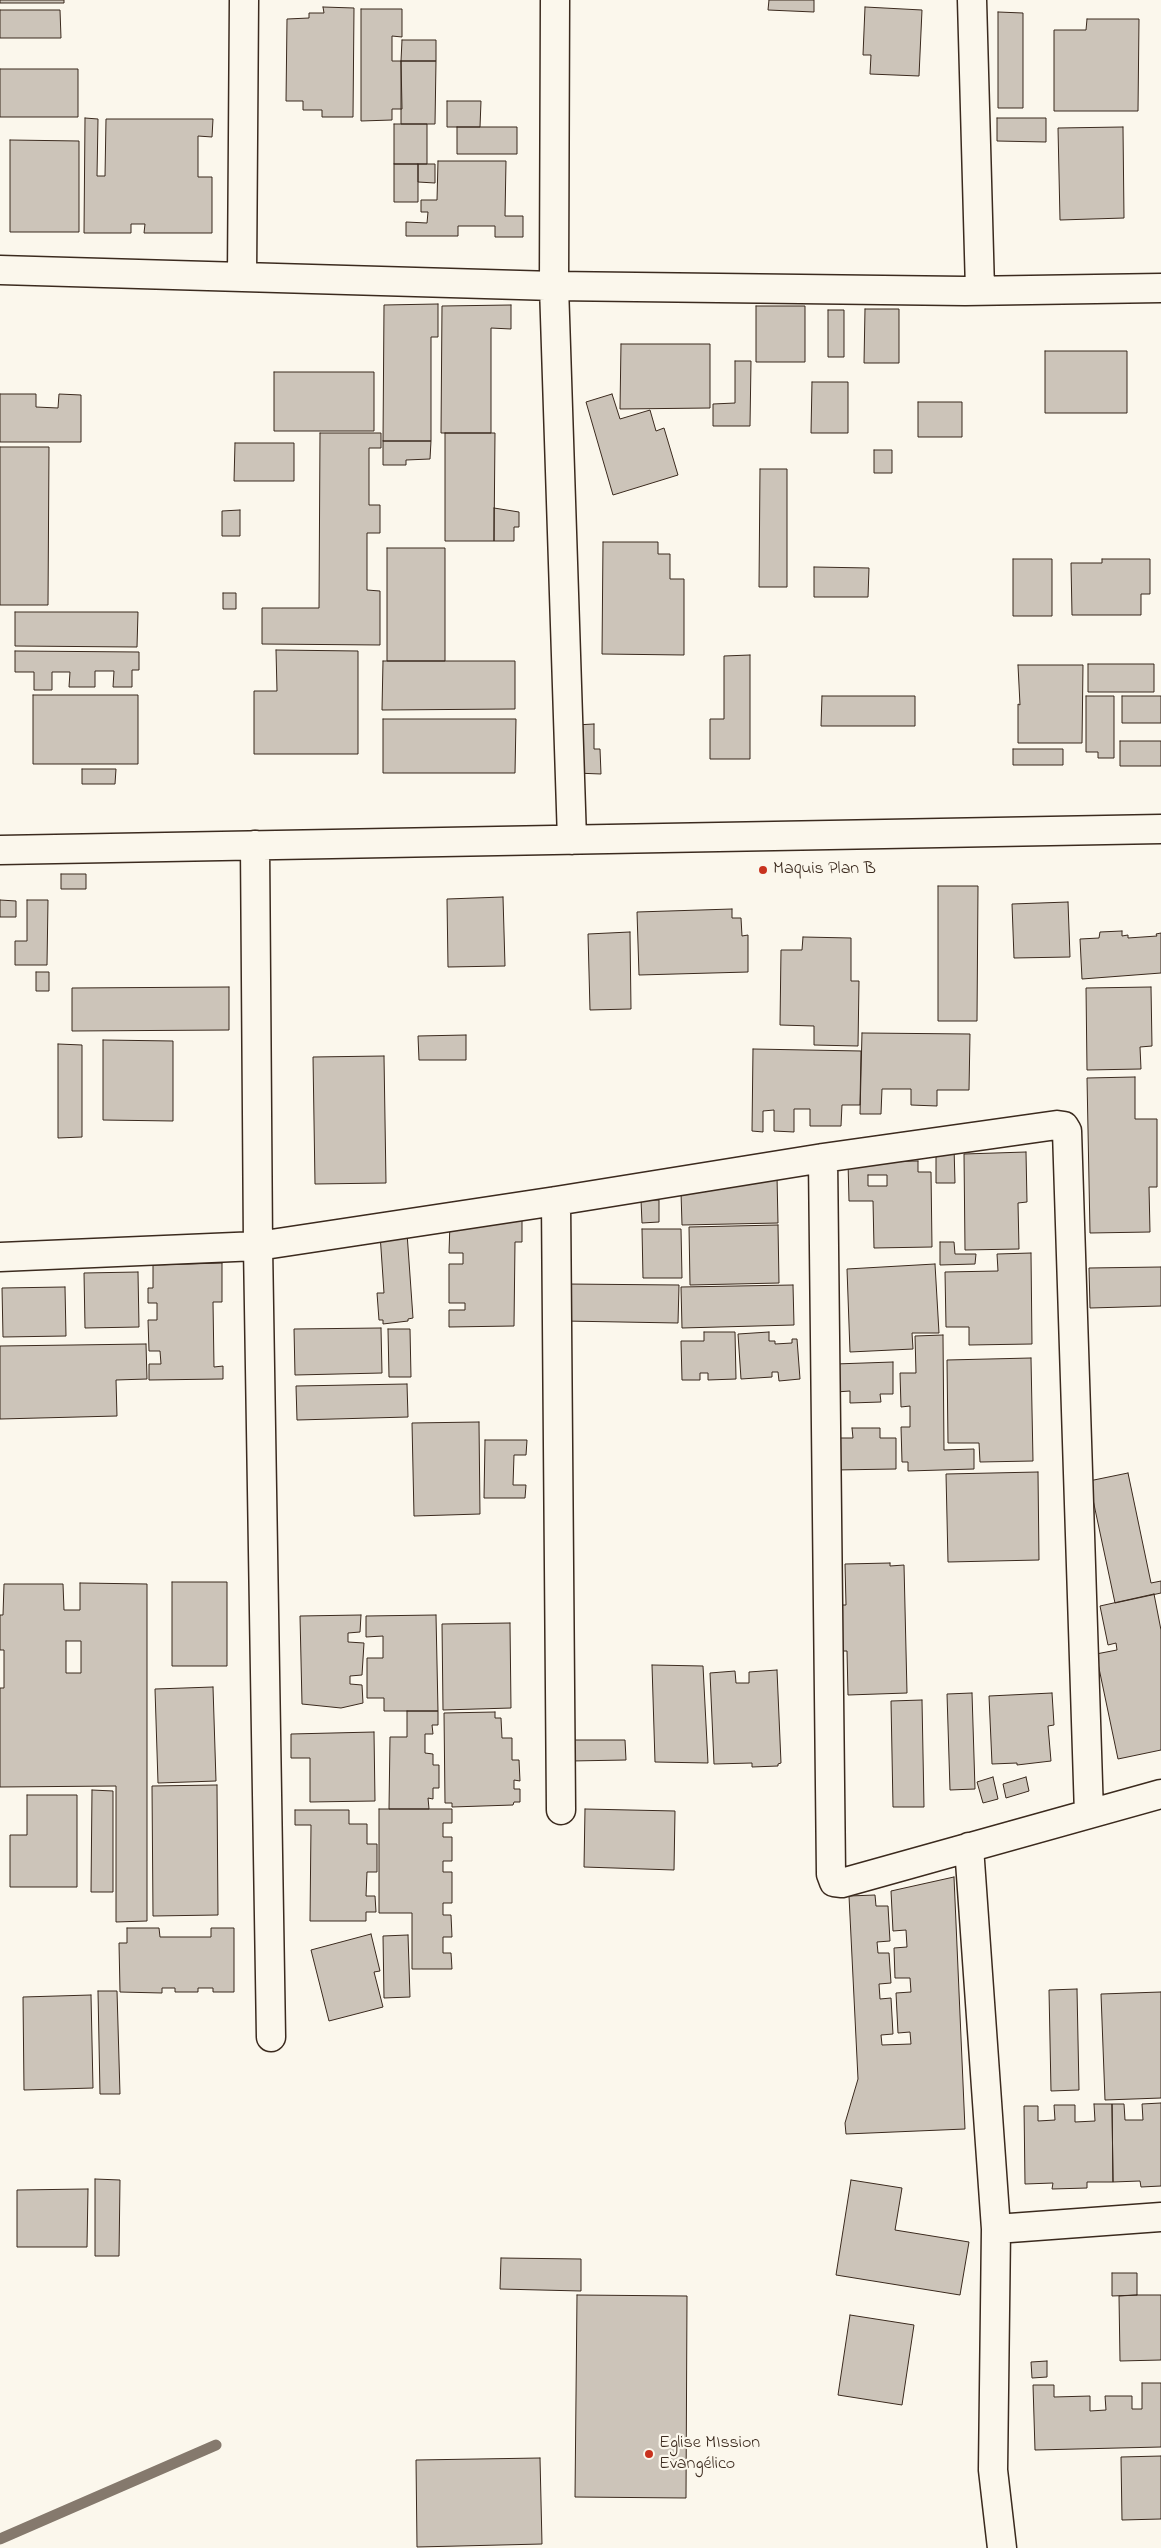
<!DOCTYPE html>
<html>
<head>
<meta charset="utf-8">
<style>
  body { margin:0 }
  canvas { display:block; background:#fbf7ec }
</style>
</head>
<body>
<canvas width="1161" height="2548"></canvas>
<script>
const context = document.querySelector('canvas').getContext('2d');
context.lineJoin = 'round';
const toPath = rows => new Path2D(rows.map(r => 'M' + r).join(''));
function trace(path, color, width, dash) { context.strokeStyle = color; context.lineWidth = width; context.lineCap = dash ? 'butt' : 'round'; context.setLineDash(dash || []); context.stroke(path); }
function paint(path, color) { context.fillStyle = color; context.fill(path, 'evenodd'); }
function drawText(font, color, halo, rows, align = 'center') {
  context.font = font + ' "Indie Flower",sans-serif'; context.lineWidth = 4.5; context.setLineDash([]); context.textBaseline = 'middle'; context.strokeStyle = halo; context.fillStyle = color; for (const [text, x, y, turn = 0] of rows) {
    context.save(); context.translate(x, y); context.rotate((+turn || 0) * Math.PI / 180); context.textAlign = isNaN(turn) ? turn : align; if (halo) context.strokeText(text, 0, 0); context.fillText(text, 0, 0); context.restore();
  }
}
const stream = toPath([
  [0,2539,216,2445]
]);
const building = toPath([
  [0,0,64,0,64,3,0,3,0,0],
  [769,0,814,0,814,12,768,10,769,0],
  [323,7,354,8,353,117,322,117,322,110,303,110,303,101,286,101,287,19,309,18,309,13,324,13,323,7],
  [865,7,922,10,919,76,870,74,871,55,863,55,865,7],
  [361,9,402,9,402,37,392,36,392,61,401,61,402,109,392,109,392,120,361,121,361,9],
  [0,10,60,10,61,38,0,38,0,10],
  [998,12,1023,13,1023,108,998,108,998,12],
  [1087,19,1139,19,1138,111,1054,111,1054,30,1086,30,1087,19],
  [402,40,436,40,436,61,401,61,402,40],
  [401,61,436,61,435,124,401,124,401,61],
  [0,69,78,69,78,117,0,117,0,69],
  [447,101,481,101,480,127,447,127,447,101],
  [85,118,98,119,97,176,105,176,106,119,213,119,212,137,198,136,198,177,212,177,212,233,144,233,145,224,131,224,131,233,84,233,85,118],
  [997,118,1046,118,1046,142,997,141,997,118],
  [394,124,427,124,427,164,394,164,394,124],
  [457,127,517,127,517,154,457,154,457,127],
  [1123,127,1124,218,1060,220,1058,128,1123,127],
  [10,140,79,141,79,232,10,232,10,140],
  [438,161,506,161,505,216,523,216,523,237,495,237,495,226,458,226,458,236,406,236,406,222,427,223,428,212,421,212,421,200,437,200,438,161],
  [394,164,418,164,418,202,394,202,394,164],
  [418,164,435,164,435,183,418,182,418,164],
  [438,304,438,337,431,337,431,441,383,441,384,305,438,304],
  [511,305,511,329,491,328,491,433,441,433,442,306,511,305],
  [756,306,805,306,805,362,756,362,756,306],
  [865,309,899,309,899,363,864,363,865,309],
  [828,310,844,310,844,357,828,357,828,310],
  [621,344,710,344,710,408,620,409,621,344],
  [1045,351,1127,351,1127,413,1045,413,1045,351],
  [735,361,751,361,750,426,713,426,713,404,735,403,735,361],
  [274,372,374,372,374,431,274,431,274,372],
  [812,382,848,382,848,433,811,433,812,382],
  [0,394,36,394,36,407,58,408,59,394,81,395,81,442,0,442,0,394],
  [612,394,620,419,650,410,656,431,664,428,678,475,613,495,586,402,612,394],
  [918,402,962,402,962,437,918,437,918,402],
  [320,433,381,433,381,448,369,448,369,505,380,505,380,533,367,533,367,590,380,591,380,645,262,644,262,608,319,608,320,433],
  [445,433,495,433,494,541,445,541,445,433],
  [383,441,431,441,430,459,406,460,406,465,383,465,383,441],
  [235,443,294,443,294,481,234,481,235,443],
  [0,447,49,447,48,605,0,605,0,447],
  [874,450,892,450,892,473,874,473,874,450],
  [760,469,787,469,787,587,759,587,760,469],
  [494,508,519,512,519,527,514,527,514,541,494,541,494,508],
  [240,510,240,536,222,536,222,511,240,510],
  [603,542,658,542,658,554,670,554,670,579,684,579,684,655,602,654,603,542],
  [387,548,445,548,445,661,387,661,387,548],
  [1013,559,1052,559,1052,616,1013,616,1013,559],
  [1102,559,1150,559,1150,594,1141,594,1141,615,1072,615,1071,563,1102,563,1102,559],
  [814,567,869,568,868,597,814,597,814,567],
  [223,593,236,593,236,609,223,609,223,593],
  [15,612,138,612,137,647,15,646,15,612],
  [276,650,358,651,358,754,254,754,254,691,277,691,276,650],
  [15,651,139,652,139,670,132,670,132,687,113,687,114,671,95,671,95,687,69,687,70,672,52,672,52,690,34,690,34,672,15,672,15,651],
  [750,655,750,759,710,759,710,719,724,719,724,656,750,655],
  [383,661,515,661,515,709,382,710,383,661],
  [1088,664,1154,664,1154,692,1088,692,1088,664],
  [1018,665,1083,665,1082,743,1018,743,1018,704,1020,705,1018,665],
  [33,695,138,695,138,764,33,764,33,695],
  [822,696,915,696,915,726,821,726,822,696],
  [1086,696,1114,696,1114,758,1098,758,1098,752,1086,752,1086,696],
  [1122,696,1161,696,1161,723,1122,723,1122,696],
  [383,719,516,719,515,773,383,773,383,719],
  [594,724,594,749,600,749,601,774,575,773,575,725,594,724],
  [1120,741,1161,741,1161,766,1120,766,1120,741],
  [1013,749,1063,749,1063,765,1013,765,1013,749],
  [82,769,116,769,115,784,82,784,82,769],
  [61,874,86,874,86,889,61,889,61,874],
  [938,886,978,886,977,1021,938,1021,938,886],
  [503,897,505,966,448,967,447,899,503,897],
  [0,900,16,901,16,917,0,917,0,900],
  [27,900,48,900,47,965,15,965,15,941,27,941,27,900],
  [1068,902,1070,957,1014,958,1012,904,1068,902],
  [732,909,732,918,741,918,742,936,748,935,748,972,639,975,637,912,732,909],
  [1122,931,1122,936,1128,935,1128,938,1157,936,1156,934,1161,933,1161,973,1082,979,1080,939,1099,938,1100,932,1122,931],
  [630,932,631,1009,590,1010,588,934,630,932],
  [803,937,851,938,851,981,859,981,858,1046,814,1045,814,1026,780,1025,781,950,802,950,803,937],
  [36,972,49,972,49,991,36,991,36,972],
  [229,987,229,1030,72,1031,72,988,229,987],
  [1151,987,1152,1046,1140,1047,1141,1069,1087,1070,1086,988,1151,987],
  [862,1033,970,1034,969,1090,937,1090,937,1106,911,1105,911,1089,882,1089,881,1114,860,1114,862,1033],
  [466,1035,466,1060,419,1060,418,1036,466,1035],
  [103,1040,173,1041,173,1121,103,1120,103,1040],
  [58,1044,82,1045,82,1137,58,1138,58,1044],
  [753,1049,861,1051,860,1105,842,1105,841,1126,810,1126,810,1109,794,1109,794,1132,774,1131,774,1110,763,1111,763,1132,752,1131,753,1049],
  [384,1056,386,1183,315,1184,313,1057,384,1056],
  [1135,1077,1135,1119,1157,1119,1157,1187,1149,1187,1150,1232,1090,1233,1087,1078,1135,1077],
  [954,1147,955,1183,936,1183,936,1148,954,1147],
  [1026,1152,1027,1202,1018,1203,1019,1249,965,1250,964,1154,1026,1152],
  [918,1161,918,1172,931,1172,932,1247,874,1248,873,1201,849,1201,848,1162,918,1161],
  [868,1175,887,1175,887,1186,868,1186,868,1175],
  [777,1176,778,1223,682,1225,681,1192,777,1176],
  [641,1200,659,1200,659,1222,642,1223,641,1200],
  [522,1210,522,1242,515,1242,514,1326,449,1327,449,1310,465,1310,465,1303,449,1303,449,1264,463,1264,463,1253,449,1253,450,1222,522,1210],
  [778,1225,779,1283,690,1285,689,1227,778,1225],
  [642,1229,681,1229,682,1278,643,1278,642,1229],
  [407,1233,413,1318,408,1319,408,1321,383,1324,383,1320,379,1320,377,1293,384,1293,380,1234,407,1233],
  [940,1242,954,1242,955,1254,976,1254,975,1264,940,1265,940,1242],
  [1031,1253,1032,1344,969,1345,969,1327,946,1327,945,1272,998,1271,997,1254,1031,1253],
  [222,1263,222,1302,213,1302,214,1367,223,1366,223,1379,149,1380,149,1364,161,1364,160,1351,149,1351,148,1320,157,1320,157,1303,148,1303,148,1288,153,1288,153,1265,222,1263],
  [935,1264,939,1333,912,1333,913,1349,850,1352,847,1269,935,1264],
  [1161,1267,1161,1306,1090,1308,1089,1268,1161,1267],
  [138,1272,139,1327,85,1328,84,1273,138,1272],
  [565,1284,679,1285,678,1323,564,1321,565,1284],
  [793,1285,794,1325,682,1328,681,1287,793,1285],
  [65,1287,66,1336,3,1337,2,1288,65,1287],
  [381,1328,382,1373,295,1375,294,1329,381,1328],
  [388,1329,410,1329,411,1377,389,1377,388,1329],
  [704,1332,735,1332,736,1379,708,1380,708,1373,700,1373,700,1380,682,1380,681,1341,704,1341,704,1332],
  [769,1332,769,1341,775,1341,775,1344,792,1343,792,1339,797,1339,800,1379,779,1381,778,1372,772,1372,772,1377,741,1379,738,1334,769,1332],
  [943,1335,944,1450,974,1449,974,1469,908,1471,908,1462,902,1462,901,1427,910,1427,910,1406,901,1407,900,1373,916,1373,915,1336,943,1335],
  [146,1344,147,1379,116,1380,117,1416,0,1419,0,1346,146,1344],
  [1031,1358,1033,1461,980,1462,979,1443,948,1443,947,1360,1031,1358],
  [893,1362,893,1394,880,1394,881,1402,850,1403,850,1391,836,1392,835,1364,893,1362],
  [407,1384,408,1417,297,1420,296,1386,407,1384],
  [479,1422,480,1514,414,1516,412,1423,479,1422],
  [852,1428,880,1428,880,1438,896,1438,896,1469,835,1470,835,1438,853,1438,852,1428],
  [485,1440,527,1440,526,1455,514,1455,513,1485,526,1485,525,1498,484,1498,485,1440],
  [1038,1472,1039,1560,948,1562,946,1474,1038,1472],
  [1128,1473,1151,1583,1161,1581,1161,1593,1115,1603,1089,1481,1128,1473],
  [890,1563,890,1566,904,1565,907,1693,848,1695,847,1651,834,1651,832,1605,846,1605,845,1564,890,1563],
  [172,1582,227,1582,227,1666,172,1666,172,1582],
  [80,1583,147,1584,147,1921,116,1922,116,1786,0,1787,0,1688,4,1688,4,1650,0,1650,0,1615,3,1615,4,1584,63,1584,64,1610,80,1610,80,1583],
  [66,1641,81,1641,81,1673,66,1673,66,1641],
  [1154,1594,1161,1630,1161,1750,1118,1759,1096,1654,1117,1650,1116,1643,1108,1645,1100,1606,1154,1594],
  [361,1615,360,1632,348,1633,348,1642,364,1643,362,1675,350,1676,350,1684,362,1685,363,1703,341,1708,302,1704,300,1616,361,1615],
  [436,1615,438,1711,384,1711,384,1698,367,1698,367,1658,383,1658,383,1636,366,1637,366,1616,436,1615],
  [510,1623,511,1708,443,1710,442,1624,510,1623],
  [652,1665,703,1666,708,1763,655,1762,652,1665],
  [777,1670,781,1763,778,1764,778,1766,752,1767,752,1763,714,1764,710,1673,735,1671,736,1683,749,1683,749,1672,777,1670],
  [213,1687,216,1781,158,1783,155,1689,213,1687],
  [972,1693,975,1789,950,1790,947,1694,972,1693],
  [1052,1693,1054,1725,1048,1726,1051,1761,1017,1765,1017,1763,992,1764,989,1696,1052,1693],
  [922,1700,924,1807,893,1807,891,1701,922,1700],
  [407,1711,438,1711,438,1725,432,1725,433,1734,425,1734,425,1753,433,1754,433,1765,439,1765,439,1788,433,1788,433,1799,428,1798,429,1809,389,1809,390,1737,407,1737,407,1711],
  [495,1712,495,1718,501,1718,502,1738,512,1738,512,1760,519,1760,520,1781,514,1780,514,1789,520,1789,520,1802,514,1802,513,1805,452,1807,452,1803,445,1803,444,1713,495,1712],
  [374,1732,375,1801,310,1802,310,1758,291,1758,291,1734,374,1732],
  [571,1740,625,1740,626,1760,571,1761,571,1740],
  [993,1777,998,1799,983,1803,977,1782,993,1777],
  [1026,1777,1029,1791,1006,1798,1003,1784,1026,1777],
  [217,1785,218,1915,153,1916,152,1786,217,1785],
  [92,1790,113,1791,113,1892,91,1892,92,1790],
  [27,1795,77,1795,77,1887,10,1887,10,1835,27,1835,27,1795],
  [379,1809,452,1809,452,1823,443,1823,443,1837,452,1837,452,1861,443,1861,443,1872,452,1872,452,1903,443,1903,443,1915,451,1915,452,1937,443,1937,443,1953,451,1953,452,1969,412,1969,412,1913,379,1913,379,1809],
  [585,1809,675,1811,674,1870,584,1867,585,1809],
  [295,1810,349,1810,349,1824,367,1824,367,1844,377,1844,377,1872,367,1872,366,1896,375,1896,376,1912,366,1912,366,1921,310,1921,311,1825,295,1825,295,1810],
  [954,1877,965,2129,846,2134,845,2123,858,2079,849,1896,875,1895,876,1906,888,1906,890,1941,877,1942,878,1953,889,1953,891,1983,879,1984,880,1999,891,1998,893,2034,881,2035,882,2045,911,2044,910,2032,898,2033,896,1993,911,1992,910,1978,895,1978,894,1948,907,1947,906,1930,893,1931,891,1891,954,1877],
  [127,1928,159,1928,160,1937,211,1937,211,1928,234,1928,234,1992,213,1992,213,1988,198,1988,198,1992,175,1992,175,1988,162,1988,162,1993,120,1992,119,1943,127,1943,127,1928],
  [371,1934,380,1971,374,1972,383,2007,329,2021,311,1950,371,1934],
  [408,1935,410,1997,384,1998,383,1936,408,1935],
  [1077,1989,1079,2090,1051,2091,1049,1990,1077,1989],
  [98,1991,117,1991,120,2094,100,2094,98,1991],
  [1161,1992,1161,2098,1105,2100,1101,1994,1161,1992],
  [91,1995,93,2088,24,2090,23,1997,91,1995],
  [1161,2103,1161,2186,1141,2187,1140,2181,1113,2182,1112,2104,1124,2104,1125,2120,1143,2120,1142,2104,1161,2103],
  [1094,2104,1112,2104,1113,2182,1087,2182,1087,2188,1052,2189,1053,2183,1025,2184,1024,2106,1038,2106,1038,2121,1055,2120,1054,2105,1075,2105,1075,2122,1095,2121,1094,2104],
  [95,2179,120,2180,119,2256,95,2256,95,2179],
  [851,2180,902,2188,895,2230,969,2242,960,2295,836,2275,851,2180],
  [88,2189,87,2247,17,2247,17,2190,88,2189],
  [501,2258,581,2259,581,2291,500,2289,501,2258],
  [1112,2273,1137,2273,1137,2295,1112,2296,1112,2273],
  [577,2295,687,2296,686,2498,575,2497,577,2295],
  [1137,2295,1161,2295,1161,2360,1120,2361,1119,2296,1137,2295],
  [850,2315,914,2325,902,2405,838,2395,850,2315],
  [1047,2361,1047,2377,1032,2378,1031,2362,1047,2361],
  [1142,2383,1161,2383,1161,2447,1035,2450,1033,2385,1054,2385,1054,2397,1090,2396,1090,2411,1106,2410,1105,2396,1132,2396,1132,2409,1142,2409,1142,2383],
  [1161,2456,1161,2519,1122,2520,1121,2457,1161,2456],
  [540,2458,542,2544,417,2547,416,2460,540,2458]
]);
const minor = toPath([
  [555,0,554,286,572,840],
  [972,0,980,290],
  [0,270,554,286,965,291,1161,288],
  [242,277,244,0],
  [255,845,258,1246,271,2037],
  [0,850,1161,829],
  [823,1158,831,1874,834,1882,842,1883,1161,1794],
  [556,1201,561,1810],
  [0,1257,258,1246,556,1201,823,1158,1057,1125,1064,1126,1067,1131,1089,1814],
  [969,1847,996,2229,993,2470,1002,2548],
  [996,2229,1161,2217]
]);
const markers = [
  [763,870,5,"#c8321e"],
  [649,2454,5,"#c8321e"]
];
const poiNames = [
  ["Maquis Plan B",773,870],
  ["Eglise MIssion",659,2444],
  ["Evangélico",659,2465]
];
trace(stream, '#85796d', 11);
paint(building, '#ccc4b9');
trace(building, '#3b2a1e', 1);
trace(minor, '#3b2a1e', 31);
trace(minor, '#fbf7ec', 28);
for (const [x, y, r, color] of markers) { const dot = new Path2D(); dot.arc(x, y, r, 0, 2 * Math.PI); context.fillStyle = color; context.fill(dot); trace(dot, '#fbf7ec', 2); }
drawText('18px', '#3b2a1e', '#fbf7ec', poiNames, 'left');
</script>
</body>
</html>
